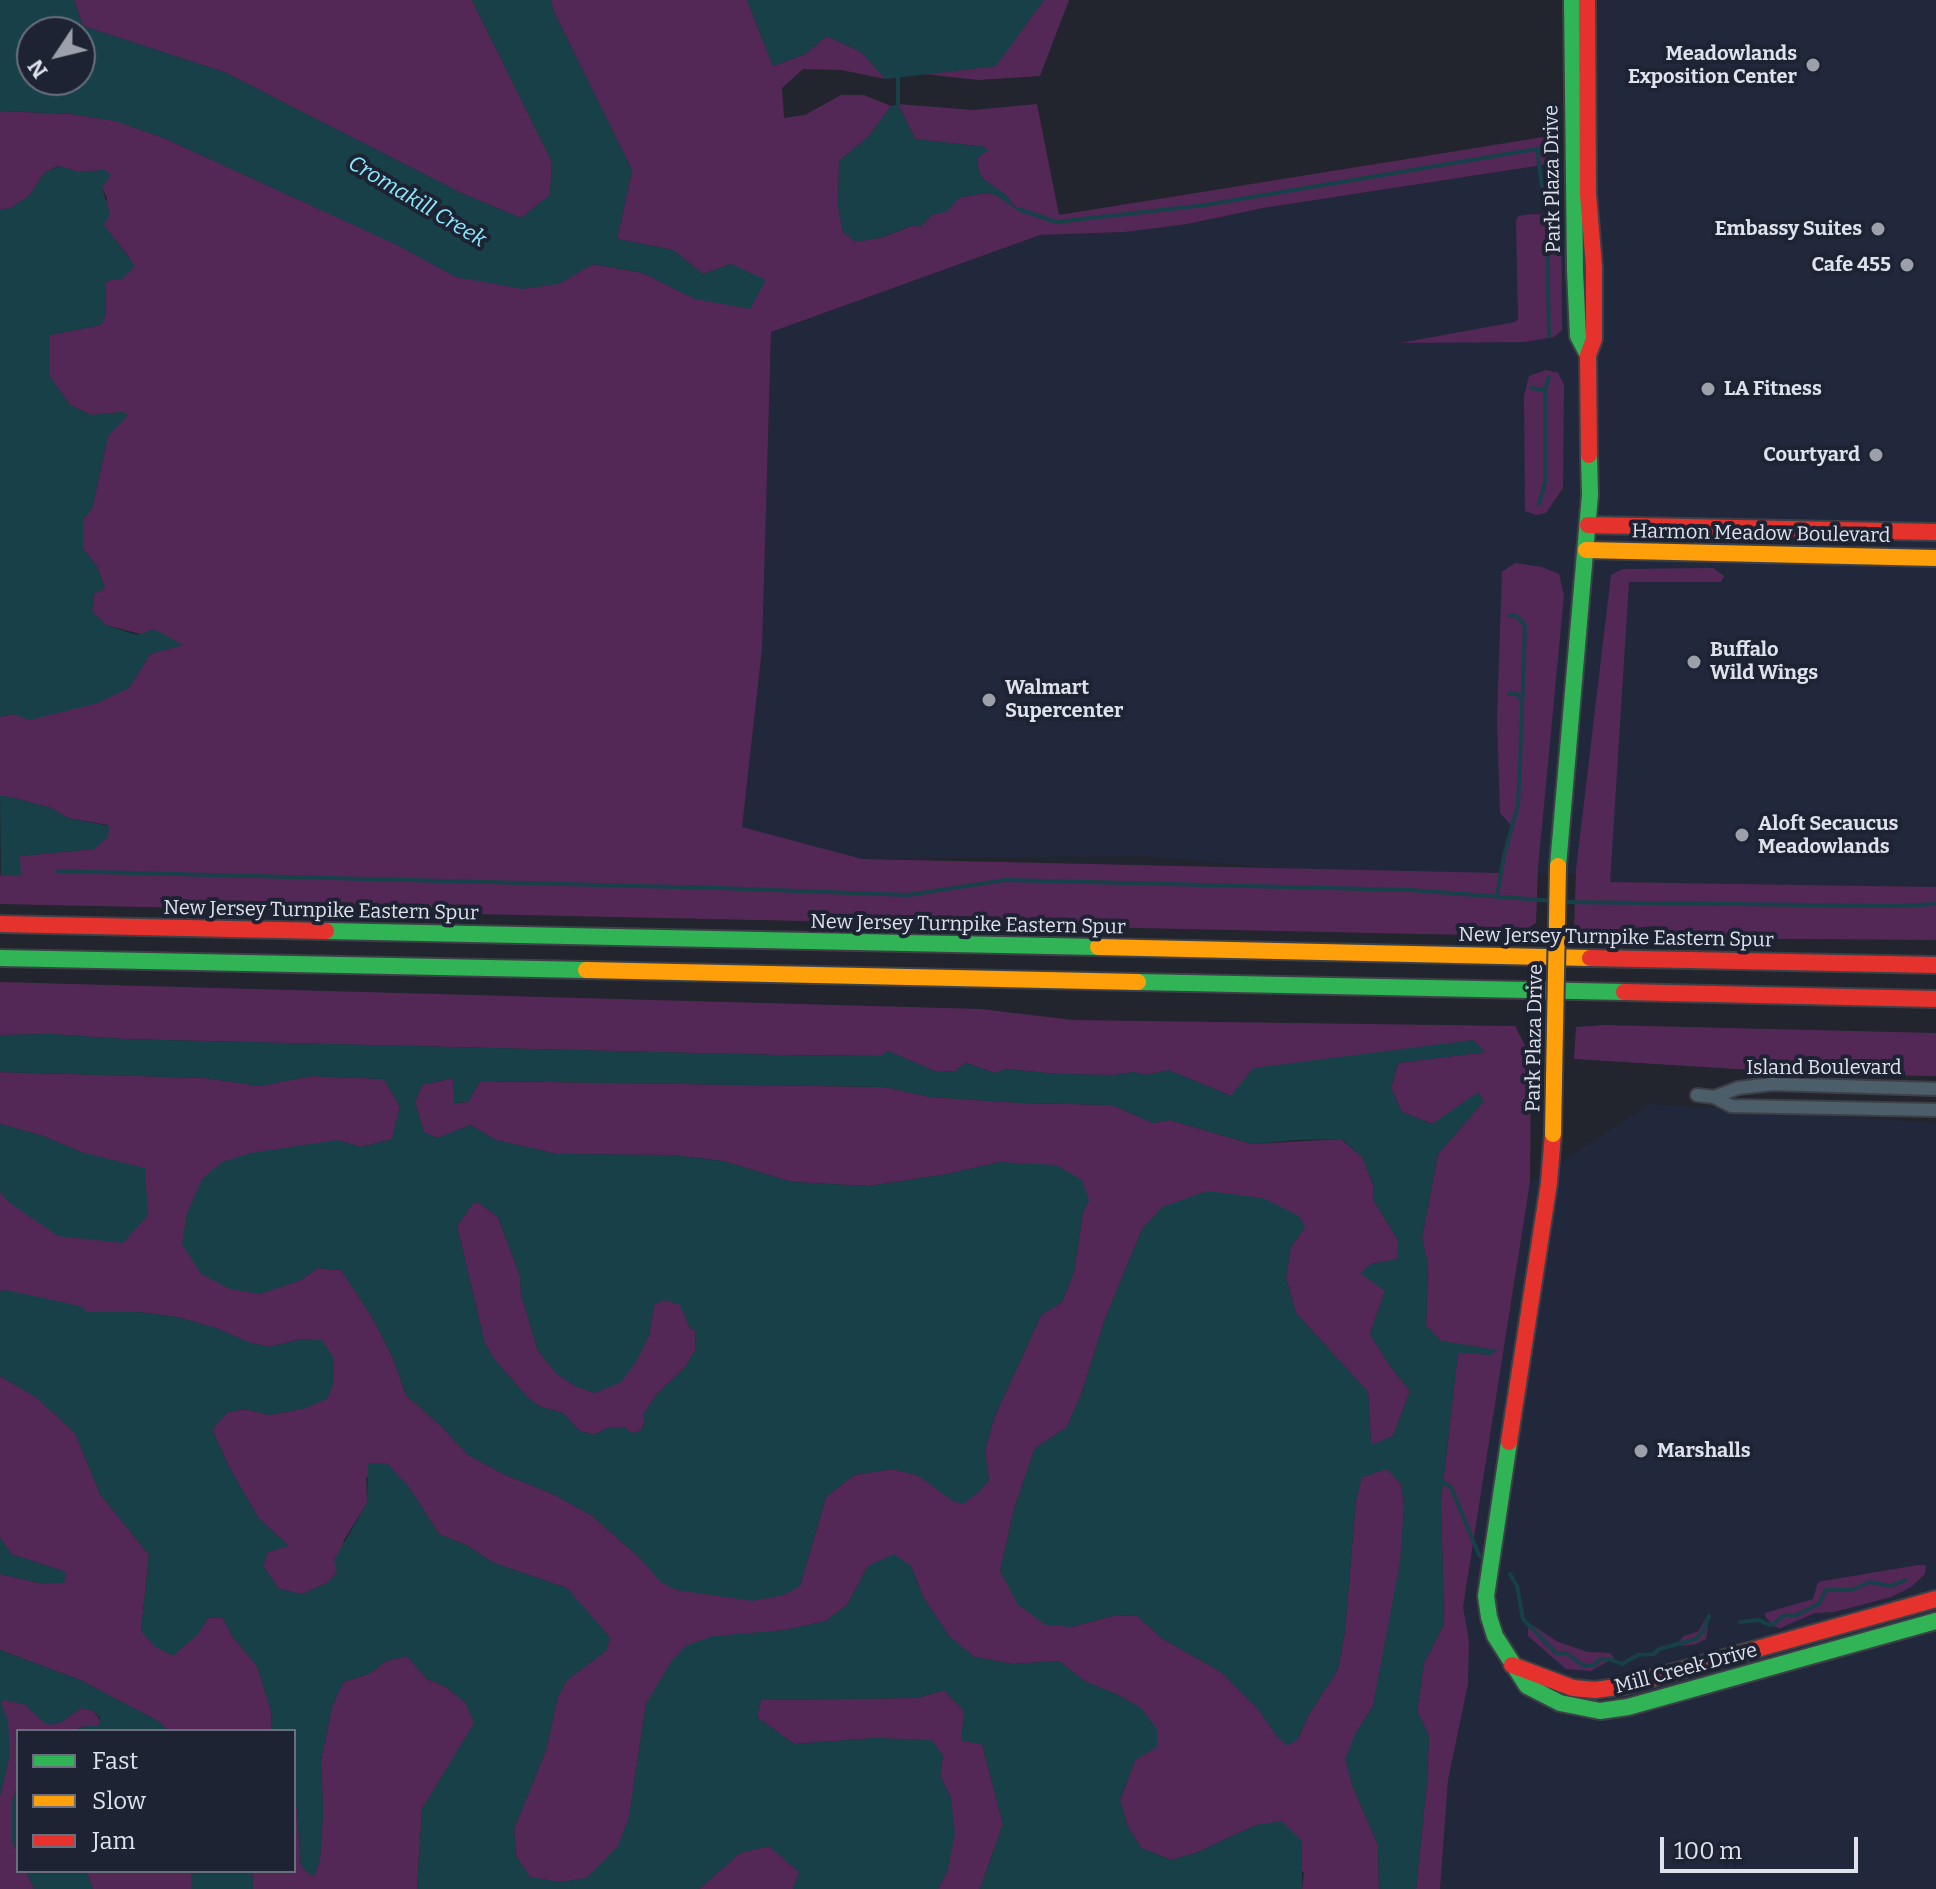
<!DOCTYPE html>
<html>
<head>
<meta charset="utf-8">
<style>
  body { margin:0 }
  #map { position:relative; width:1936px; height:1889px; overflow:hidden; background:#22252d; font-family:Bitter,serif }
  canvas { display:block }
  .legend { position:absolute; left:16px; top:1729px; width:280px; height:144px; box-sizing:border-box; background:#1d2332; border:2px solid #6a6f7d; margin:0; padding:10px 14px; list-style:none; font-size:24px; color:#dee2ed }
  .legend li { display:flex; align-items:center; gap:16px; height:40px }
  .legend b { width:40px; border:2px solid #6a6f7d }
  .north { position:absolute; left:16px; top:16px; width:80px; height:80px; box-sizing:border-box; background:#1d2332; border:2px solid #6a6f7d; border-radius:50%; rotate:235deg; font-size:22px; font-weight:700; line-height:32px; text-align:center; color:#dee2ed }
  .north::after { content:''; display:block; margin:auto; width:28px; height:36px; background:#9ca0aa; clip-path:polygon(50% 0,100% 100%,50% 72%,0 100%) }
  .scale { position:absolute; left:1660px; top:1837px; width:198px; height:36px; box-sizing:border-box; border:4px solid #dee2ed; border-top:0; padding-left:10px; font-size:24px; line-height:28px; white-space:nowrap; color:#dee2ed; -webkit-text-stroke:6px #1d2332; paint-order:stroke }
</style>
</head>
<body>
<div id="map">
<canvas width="1936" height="1889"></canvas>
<ul class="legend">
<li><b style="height:10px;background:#30b455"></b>Fast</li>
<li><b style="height:10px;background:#ff9f0a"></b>Slow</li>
<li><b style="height:10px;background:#e5322d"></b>Jam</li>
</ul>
<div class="north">N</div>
<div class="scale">100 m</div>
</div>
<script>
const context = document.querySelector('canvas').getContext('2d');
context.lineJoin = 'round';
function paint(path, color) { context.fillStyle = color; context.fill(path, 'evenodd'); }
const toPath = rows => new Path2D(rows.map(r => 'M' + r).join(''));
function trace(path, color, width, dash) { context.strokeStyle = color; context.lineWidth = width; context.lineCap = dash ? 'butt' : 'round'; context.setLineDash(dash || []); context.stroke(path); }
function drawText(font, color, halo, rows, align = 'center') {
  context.font = font + ' Bitter,serif'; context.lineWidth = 8; context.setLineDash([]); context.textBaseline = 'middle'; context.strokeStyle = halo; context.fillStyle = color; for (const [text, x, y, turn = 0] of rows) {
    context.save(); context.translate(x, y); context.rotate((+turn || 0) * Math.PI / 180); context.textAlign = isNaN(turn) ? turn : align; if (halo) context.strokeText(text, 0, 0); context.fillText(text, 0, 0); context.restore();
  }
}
const built = toPath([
  [1569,0,1936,0,1936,887,1610,882,1610,874,1347,874,1141,856,862,859,742,827,762,649,771,332,1040,235,1124,232,1187,224,1263,208,1578,160],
  [1649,1104,1936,1123,1936,1889,1440,1889,1448,1780,1468,1684,1469,1641,1463,1607,1530,1182]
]);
const green = toPath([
  [74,0,472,0,552,162,550,195,521,218,461,193,224,72,83,26],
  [551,0,747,0,773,66,805,54,827,36,861,52,886,79,841,70,803,69,782,88,784,118,805,115,841,95,864,95,891,106,868,137,839,161,838,206,843,232,856,242,883,237,914,225,920,227,933,214,939,213,960,197,987,193,996,195,1017,209,1006,195,983,179,979,172,977,160,986,147,915,139,898,104,973,110,1037,104,1059,215,1556,135,1562,162,1263,208,1187,224,1124,232,1040,235,771,332,762,649,742,827,862,859,1500,873,1512,826,1500,813,1497,719,1502,572,1515,563,1542,567,1559,574,1564,595,1538,868,1536,923,1516,936,0,904,0,873,1,876,20,856,95,849,108,825,68,818,51,808,11,797,0,796,0,717,129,688,150,654,182,645,106,625,92,611,94,594,105,588,97,567,83,548,83,519,92,509,108,436,123,412,91,415,70,405,50,377,50,335,101,325,106,314,105,283,113,279,129,257,103,225,107,198,102,188,104,170,79,172,58,166,44,173,30,195,11,208,0,210,0,111,72,114,116,121,164,138,398,245,456,277,559,284,592,264,643,273,695,299,731,264,703,274,673,250,617,239,632,170,553,10],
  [1044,0,1069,0,1040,76,978,80,924,74,995,66],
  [1532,214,1555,215,1561,218,1562,330,1554,337,1524,342,1400,343,1515,322,1518,319,1516,220,1519,216],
  [1546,370,1558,373,1564,385,1563,488,1546,513,1536,515,1525,511,1524,396,1529,376],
  [1713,568,1724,576,1721,582,1629,582,1610,882,1936,887,1936,940,1665,938,1656,926,1574,933,1576,870,1611,575,1623,569],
  [0,982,981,1009,1073,1020,1515,1026,1531,1057,1530,1182,1463,1607,1469,1641,1468,1684,1448,1780,1440,1889,1416,1889,1427,1782,1429,1736,1417,1711,1424,1663,1444,1624,1441,1501,1458,1352,1491,1355,1495,1350,1441,1341,1426,1326,1428,1264,1422,1238,1438,1154,1484,1101,1478,1093,1433,1124,1402,1112,1391,1088,1398,1063,1485,1052,1473,1040,1231,1096,1168,1070,1146,1075,1134,1072,1114,1075,1058,1074,1006,1069,995,1073,966,1063,955,1071,937,1072,888,1051,881,1056,778,1055,123,1039,52,1034,0,1035],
  [1605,1025,1936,1033,1936,1076,1818,1074,1574,1059,1576,1027],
  [0,1072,205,1078,260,1086,311,1076,384,1079,400,1107,392,1139,361,1147,337,1140,299,1281,318,1268,341,1270,372,1317,393,1358,406,1395,442,1427,467,1454,503,1474,553,1494,591,1515,640,1558,661,1581,800,1586,826,1497,854,1475,892,1469,918,1475,953,1501,980,1491,989,1480,985,1450,994,1418,1041,1315,1062,1302,1074,1272,1083,1212,1089,1200,1000,1162,947,1174,869,1186,792,1182,723,1161,671,1155,557,1154,496,1140,470,1125,438,1138,424,1133,415,1102,422,1085,453,1078,455,1103,468,1102,480,1081,885,1087,930,1097,1022,1103,1112,1105,1153,1123,1170,1120,1252,1144,1341,1139,1363,1158,1373,1184,1374,1201,1398,1240,1398,1259,1371,1264,1385,1291,1370,1334,1390,1366,1410,1391,1393,1436,1371,1446,1368,1392,1296,1313,1286,1278,1291,1247,1305,1227,1142,1229,1105,1319,1081,1395,1067,1427,1035,1448,1015,1506,1000,1571,1071,1627,1117,1615,1137,1616,1163,1639,1221,1672,1258,1709,1278,1738,1298,1739,1308,1716,1338,1669,1345,1631,1356,1500,1362,1477,1387,1468,1401,1484,1404,1506,1401,1562,1373,1706,1355,1734,1352,1785,1378,1845,1379,1889,1302,1889,1304,1873,1256,1825,1196,1853,1171,1860,1141,1848,1128,1827,1120,1800,1135,1760,1141,1708,1116,1694,1086,1682,1059,1661,1013,1664,974,1657,949,1636,923,1597,911,1566,868,1566,847,1605,826,1621,785,1630,750,1634,646,1704,629,1817,618,1847,587,1878,560,1882,530,1877,516,1856,514,1829,546,1750,558,1696,567,1680,607,1650,567,1588,494,1563,466,1545,439,1534,408,1486,366,1477,367,1503,344,1540,337,1572,327,1583,302,1594,279,1589,263,1566,268,1552,288,1545,259,1519,229,1467,212,1429,228,1412,245,1409,269,1415,306,1408,302,1339,269,1347,248,1342,216,1328,177,1317,139,1312,87,1312,6,1290,0,1291,0,1192,10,1203,81,1152,43,1136,0,1124],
  [478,1202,498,1217,520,1276,521,1294,538,1351,557,1374,575,1386,595,1393,649,1336,654,1305,658,1301,664,1300,680,1304,690,1328,695,1330,696,1349,685,1367,656,1395,643,1415,645,1421,641,1430,635,1433,628,1431,625,1427,609,1427,594,1435,580,1431,563,1413,541,1407,528,1398,494,1359,485,1344,457,1226,473,1203],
  [0,1376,36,1397,75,1433,100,1494,149,1555,141,1631,198,1634,208,1618,222,1617,233,1637,257,1666,271,1710,272,1731,169,1731,156,1720,80,1680,0,1650,0,1574,44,1584,66,1572,11,1554,0,1537],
  [1918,1565,1926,1565,1925,1574,1911,1587,1891,1597,1834,1612,1815,1613,1780,1628,1773,1626,1765,1616,1765,1613,1813,1599,1818,1582],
  [1705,1619,1708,1626,1706,1639,1696,1644,1681,1646,1679,1642,1684,1636,1699,1631],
  [1532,1625,1558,1642,1588,1652,1610,1653,1614,1658,1591,1671,1566,1669,1528,1636,1528,1626],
  [407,1656,427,1679,444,1686,465,1702,475,1723,422,1809,417,1889,253,1889,252,1871,294,1871,294,1800,297,1808,301,1867,314,1876,320,1859,323,1814,321,1760,332,1707,343,1682,369,1674,386,1661],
  [944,1690,964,1711,982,1744,1003,1824,980,1889,938,1889,948,1869,951,1798,940,1776,943,1756,932,1741,875,1738,794,1744,757,1717,761,1700,917,1698],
  [3,1699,24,1704,37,1716,60,1723,81,1708,94,1711,101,1722,99,1726,86,1726,71,1731,18,1731,18,1784,12,1801,12,1841,18,1854,18,1871,26,1871,34,1889,0,1889,0,1796,10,1754,1,1703],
  [769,1846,799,1872,793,1889,699,1889,740,1853],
  [86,1871,191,1871,191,1889,93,1889]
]);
const water = toPath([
  [0,0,74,0,83,26,224,72,461,193,521,218,550,195,552,162,472,0,551,0,553,10,632,170,617,239,673,250,703,274,731,264,766,280,750,309,695,299,643,273,593,264,559,284,522,289,456,277,397,245,164,138,115,121,72,114,0,111],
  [32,32,80,32,80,80,32,80],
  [747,0,1044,0,996,66,886,79,861,52,827,36,805,54,773,66],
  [898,104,915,139,986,147,987,150,985,154,981,154,977,160,979,172,983,179,1006,195,1017,210,996,195,987,193,960,197,946,212,933,214,920,227,913,225,883,237,856,242,843,232,838,206,839,161,868,137,891,106],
  [59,166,79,172,104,170,111,174,102,188,110,214,104,225,135,266,121,280,113,279,105,283,106,314,101,325,50,335,50,377,70,405,91,415,123,412,128,415,108,436,92,509,83,519,83,548,97,567,105,588,94,594,92,611,106,625,137,635,154,629,183,645,150,654,129,688,98,703,30,720,12,714,0,717,0,210,11,208,30,195,44,173],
  [0,796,11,797,51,808,68,818,109,826,108,837,95,849,20,856,21,876,1,876],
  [52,1034,123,1039,778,1055,881,1056,888,1051,937,1072,955,1071,966,1063,995,1073,1005,1069,1058,1074,1114,1075,1134,1072,1146,1075,1168,1070,1231,1096,1253,1068,1473,1040,1486,1052,1398,1063,1391,1088,1402,1112,1432,1124,1478,1092,1484,1101,1438,1154,1422,1238,1428,1264,1426,1326,1441,1341,1497,1350,1491,1355,1458,1353,1441,1501,1444,1624,1424,1663,1417,1711,1429,1736,1427,1782,1416,1889,1379,1889,1378,1845,1352,1785,1345,1759,1355,1734,1373,1706,1400,1562,1404,1506,1401,1484,1387,1469,1362,1477,1356,1500,1345,1631,1338,1669,1308,1716,1298,1739,1288,1746,1278,1738,1258,1709,1221,1672,1163,1639,1137,1616,1117,1615,1071,1627,1046,1625,1018,1605,1000,1571,1015,1506,1035,1448,1067,1427,1081,1395,1105,1319,1142,1229,1162,1207,1207,1191,1263,1198,1299,1216,1305,1227,1291,1247,1286,1278,1296,1313,1368,1392,1371,1445,1393,1436,1410,1391,1390,1366,1370,1334,1385,1291,1360,1273,1371,1264,1397,1259,1398,1240,1374,1201,1373,1184,1363,1158,1342,1139,1297,1140,1252,1144,1170,1120,1153,1123,1112,1105,1022,1103,930,1097,885,1087,480,1081,468,1102,454,1103,453,1078,422,1085,415,1102,424,1132,437,1138,470,1125,496,1140,557,1154,671,1155,723,1161,792,1182,869,1186,947,1174,1000,1162,1056,1165,1082,1180,1089,1200,1083,1212,1074,1272,1062,1302,1041,1315,994,1418,985,1450,989,1480,980,1491,963,1504,953,1501,917,1475,892,1469,854,1475,826,1497,800,1586,783,1595,753,1601,676,1590,661,1582,640,1558,591,1515,553,1494,503,1474,467,1454,442,1427,406,1395,393,1358,372,1317,341,1270,318,1268,299,1281,260,1294,230,1289,201,1274,182,1244,187,1213,202,1179,222,1162,250,1153,337,1140,361,1147,392,1139,400,1107,384,1079,311,1076,260,1086,205,1078,0,1072,0,1035],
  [478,1202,498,1217,520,1276,521,1294,538,1351,557,1374,575,1386,595,1393,621,1382,636,1362,649,1336,654,1305,664,1300,680,1305,690,1328,695,1330,696,1349,685,1367,656,1395,643,1415,645,1422,641,1430,635,1433,628,1431,626,1427,609,1427,594,1435,580,1431,563,1413,541,1407,528,1398,494,1359,485,1344,457,1226,473,1203],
  [0,1124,43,1136,81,1152,145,1168,148,1215,123,1243,58,1236,10,1203,0,1192],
  [6,1290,80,1306,87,1312,139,1312,177,1317,216,1328,248,1342,269,1347,302,1339,322,1340,334,1358,333,1385,327,1399,306,1408,269,1415,245,1409,228,1412,212,1429,229,1467,259,1519,289,1546,268,1552,263,1566,279,1589,302,1594,327,1583,337,1572,334,1560,367,1503,368,1463,387,1463,408,1486,439,1534,466,1545,494,1563,567,1588,610,1637,607,1650,567,1680,558,1697,546,1750,514,1829,516,1856,530,1877,560,1882,587,1878,618,1846,629,1817,646,1704,672,1660,685,1646,713,1636,785,1630,826,1621,847,1605,868,1566,894,1554,911,1566,923,1597,949,1636,974,1657,1013,1664,1059,1661,1086,1682,1116,1694,1141,1708,1157,1729,1157,1747,1135,1760,1120,1800,1128,1827,1141,1848,1171,1860,1196,1853,1256,1825,1281,1821,1302,1841,1302,1889,980,1889,1003,1824,982,1744,961,1741,964,1711,944,1690,917,1698,761,1700,757,1717,794,1744,875,1738,932,1740,943,1756,940,1776,951,1798,955,1833,948,1869,938,1889,793,1889,799,1872,769,1846,740,1853,699,1889,417,1889,422,1809,474,1723,465,1702,444,1686,427,1679,407,1656,386,1661,369,1674,343,1682,332,1707,321,1760,323,1814,320,1859,314,1877,301,1867,297,1808,294,1800,294,1731,272,1731,271,1710,257,1666,233,1637,222,1617,208,1618,198,1634,173,1656,154,1646,141,1631,149,1555,100,1494,75,1433,36,1397,0,1376,0,1291],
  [0,1537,11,1554,66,1572,64,1583,44,1584,0,1574],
  [0,1650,80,1680,156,1720,169,1731,71,1731,87,1726,99,1726,100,1718,94,1711,81,1708,60,1723,51,1725,43,1722,24,1704,3,1700,1,1703,8,1720,10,1754,0,1796],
  [18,1784,18,1854,12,1841,12,1801],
  [26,1871,86,1871,93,1889,34,1889],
  [191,1871,252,1871,253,1889,191,1889]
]);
const stream = toPath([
  [898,104,898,75],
  [1537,150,1542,187],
  [1018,209,1056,222,1205,205,1542,148],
  [1547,228,1549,336],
  [1531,388,1545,390],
  [1539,504,1545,483,1545,390,1549,377],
  [1509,694,1516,693,1521,699],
  [57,871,718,888,908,895,1005,880,1410,890,1554,901],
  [1497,896,1504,856,1518,805,1520,764,1525,625,1516,616,1510,616],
  [1563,902,1894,906,1936,904],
  [1440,1480,1451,1487,1479,1555,1484,1559],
  [1510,1574,1517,1586,1523,1619,1556,1653,1566,1653,1584,1666,1594,1665,1599,1660,1609,1659,1622,1664,1638,1655,1654,1654,1659,1649,1696,1639,1703,1632,1709,1616],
  [1740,1622,1759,1620,1769,1625,1775,1623,1784,1615,1796,1615,1819,1604,1826,1590,1851,1590,1870,1582,1891,1586,1905,1580]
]);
const street = toPath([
  [1697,1095,1714,1097,1731,1106,1936,1110],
  [1714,1097,1738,1088,1772,1084,1936,1089]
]);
const fast = toPath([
  [1572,0,1575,271,1578,336,1588,355],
  [1558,866,1590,495,1589,455],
  [326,931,1098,947],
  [0,958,586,970],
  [1138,982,1624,992],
  [1509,1442,1486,1596,1489,1617,1495,1636,1527,1686,1560,1703,1600,1711,1628,1707,1936,1621]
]);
const slow = toPath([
  [1586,550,1936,558],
  [1098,947,1590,958],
  [586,970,1138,982]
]);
const jam = toPath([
  [1587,0,1588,194,1594,267,1594,339,1588,355,1589,455],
  [1588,525,1936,532],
  [0,924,326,931],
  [1590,958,1936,965],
  [1624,992,1936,999],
  [1509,1442,1549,1183,1553,1134],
  [1512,1665,1573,1688,1595,1690,1624,1686,1936,1599]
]);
const slowBridge = toPath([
  [1553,1134,1558,866]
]);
const markers = [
  [1813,65,8,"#9ca0aa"],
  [1878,229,8,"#9ca0aa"],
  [1907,265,8,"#9ca0aa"],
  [1708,389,8,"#9ca0aa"],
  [1876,455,8,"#9ca0aa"],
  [1694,662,8,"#9ca0aa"],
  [989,700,8,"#9ca0aa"],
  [1742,835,8,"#9ca0aa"],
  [1641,1451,8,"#9ca0aa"]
];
const poiNames = [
  ["Meadowlands",1797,54,"right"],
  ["Exposition Center",1797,77,"right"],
  ["Embassy Suites",1862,229,"right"],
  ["Cafe 455",1891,265,"right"],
  ["LA Fitness",1724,389],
  ["Courtyard",1860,455,"right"],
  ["Buffalo",1710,650],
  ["Wild Wings",1710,673],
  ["Walmart",1005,688],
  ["Supercenter",1005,711],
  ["Aloft Secaucus",1758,824],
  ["Meadowlands",1758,847],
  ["Marshalls",1657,1451]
];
const streetNames = [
  ["Park Plaza Drive",1553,179,-91],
  ["Harmon Meadow Boulevard",1761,534,1],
  ["New Jersey Turnpike Eastern Spur",321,911,1],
  ["New Jersey Turnpike Eastern Spur",968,925,1],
  ["New Jersey Turnpike Eastern Spur",1616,938,1],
  ["Park Plaza Drive",1535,1038,-89],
  ["Island Boulevard",1824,1068],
  ["Mill Creek Drive",1686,1669,-15]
];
const waterNames = [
  ["Cromakill Creek",417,202,31]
];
paint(built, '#22283c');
paint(green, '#532857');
paint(water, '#174048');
trace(stream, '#174048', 4);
trace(street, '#3d4047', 16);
trace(fast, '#3d4047', 20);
trace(slow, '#3d4047', 20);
trace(jam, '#3d4047', 20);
trace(street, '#4d5e6b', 12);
trace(fast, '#30b455', 16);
trace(slow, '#ff9f0a', 16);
trace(jam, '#e5322d', 16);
trace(slowBridge, '#3d4047', 20, []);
trace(slowBridge, '#ff9f0a', 16);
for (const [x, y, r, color] of markers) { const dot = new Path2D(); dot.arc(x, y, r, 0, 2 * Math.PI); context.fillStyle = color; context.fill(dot); trace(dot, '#1d2332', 3); }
drawText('bold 20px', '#dee2ed', '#1d2332', poiNames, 'left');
drawText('20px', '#dee2ed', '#1d2332', streetNames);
drawText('italic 22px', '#8be9fd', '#1d2332', waterNames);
</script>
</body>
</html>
